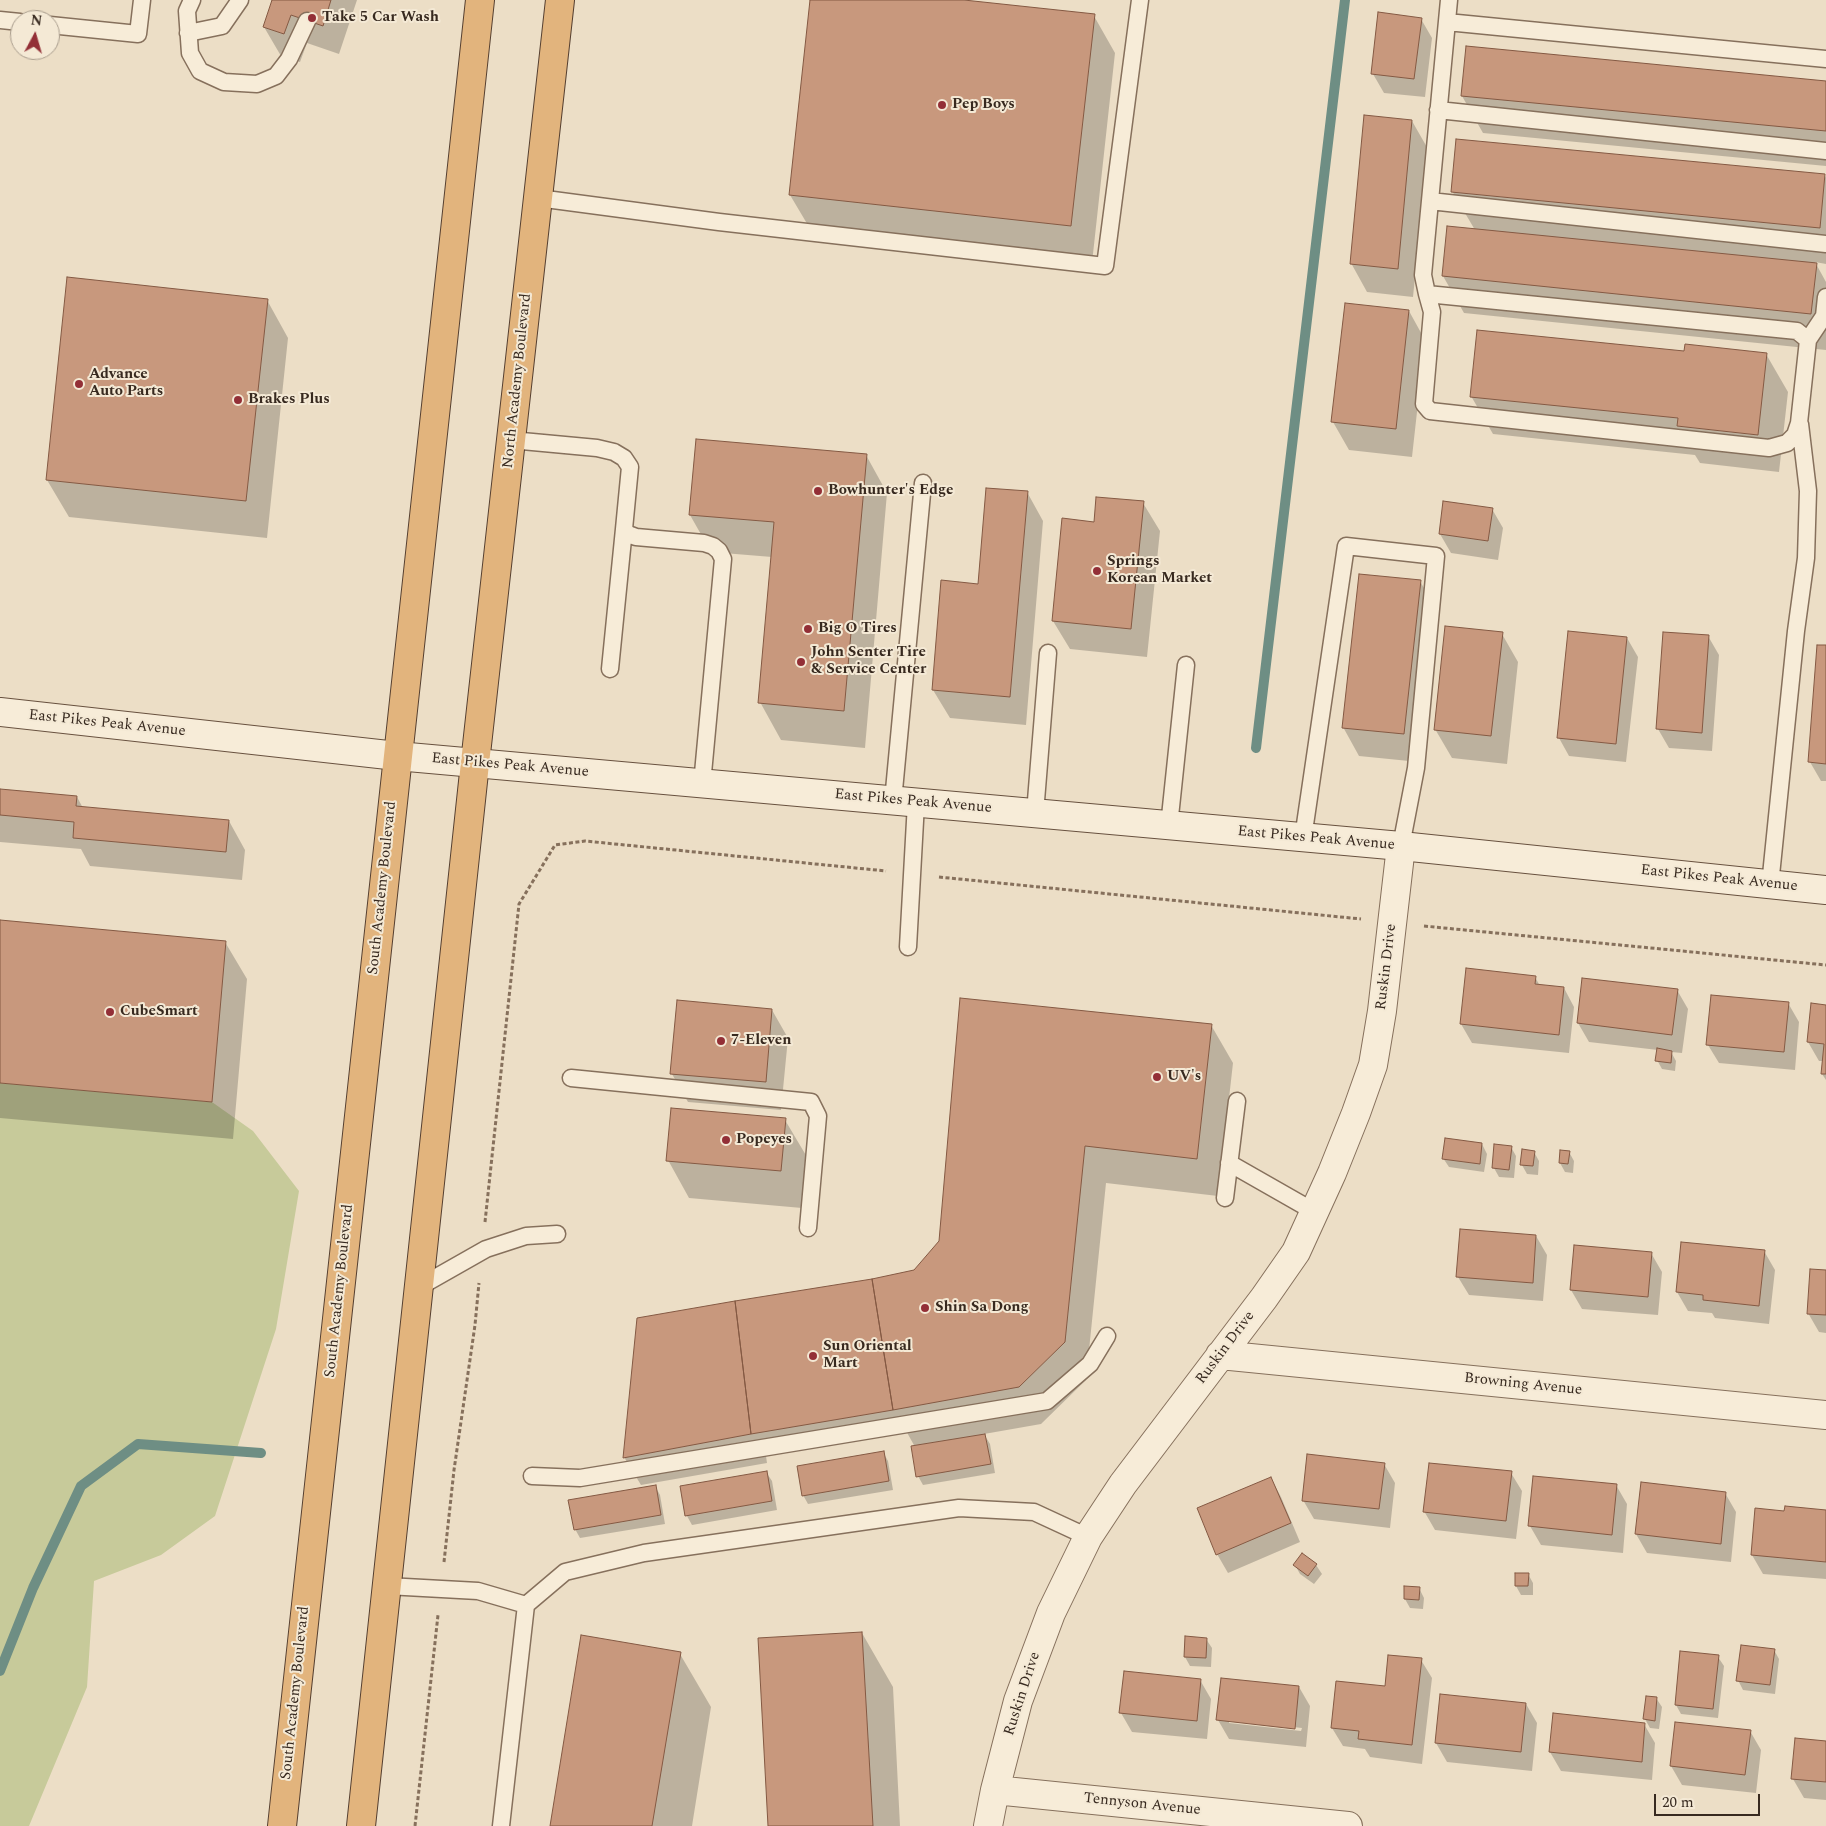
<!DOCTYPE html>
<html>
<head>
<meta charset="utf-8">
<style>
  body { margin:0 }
  #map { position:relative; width:1826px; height:1826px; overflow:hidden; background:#ecdec6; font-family:Spectral,serif }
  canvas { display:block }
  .north { position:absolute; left:10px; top:10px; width:50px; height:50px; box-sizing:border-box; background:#f4e9d5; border:1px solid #a89c8c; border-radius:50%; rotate:6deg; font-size:14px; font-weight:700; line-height:20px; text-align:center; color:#37291f }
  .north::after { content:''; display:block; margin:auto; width:18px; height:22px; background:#932f36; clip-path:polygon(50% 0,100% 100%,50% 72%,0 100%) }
  .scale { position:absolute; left:1654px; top:1794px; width:106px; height:22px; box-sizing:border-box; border:2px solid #37291f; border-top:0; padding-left:6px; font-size:15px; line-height:18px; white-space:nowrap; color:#37291f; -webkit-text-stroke:4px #f4e9d5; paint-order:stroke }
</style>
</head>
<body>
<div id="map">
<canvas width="1826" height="1826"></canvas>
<div class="north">N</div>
<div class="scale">20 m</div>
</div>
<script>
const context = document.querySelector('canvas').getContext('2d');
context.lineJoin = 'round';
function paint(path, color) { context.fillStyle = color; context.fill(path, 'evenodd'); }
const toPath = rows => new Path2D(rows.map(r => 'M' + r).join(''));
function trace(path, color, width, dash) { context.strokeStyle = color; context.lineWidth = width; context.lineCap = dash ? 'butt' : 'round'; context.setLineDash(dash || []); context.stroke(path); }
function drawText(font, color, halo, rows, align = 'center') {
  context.font = font + ' Spectral,serif'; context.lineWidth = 4; context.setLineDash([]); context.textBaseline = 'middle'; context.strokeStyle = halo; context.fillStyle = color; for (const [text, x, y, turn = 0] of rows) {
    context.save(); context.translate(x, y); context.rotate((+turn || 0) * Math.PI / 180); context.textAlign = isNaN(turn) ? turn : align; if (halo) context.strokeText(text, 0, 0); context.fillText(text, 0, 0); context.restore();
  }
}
const green = toPath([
  [0,1083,212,1102,253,1131,299,1191,276,1329,215,1516,161,1555,94,1581,87,1687,29,1826,0,1826]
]);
const shadow = toPath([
  [273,0,357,0,339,54,307,43,300,62,281,56,264,27],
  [811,0,953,0,1094,16,1115,53,1092,263,812,232,790,195],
  [1421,19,1432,38,1425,97,1384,93,1373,74],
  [1826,83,1826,166,1483,133,1462,96],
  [1412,121,1428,149,1413,297,1367,292,1351,263],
  [1825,176,1826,178,1826,264,1815,262,1826,282,1826,350,1464,313,1443,276,1475,230,1452,191],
  [267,300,288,338,267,538,69,517,47,480],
  [1409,311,1425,340,1412,457,1349,450,1333,422],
  [1685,353,1766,354,1788,392,1779,472,1700,463,1695,455,1493,434,1471,396],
  [866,455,887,493,865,748,781,740,760,702,772,557,711,552,690,515],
  [1027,492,1043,521,1026,725,950,718,933,690,979,585],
  [1143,503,1160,531,1147,657,1070,649,1053,621,1095,523],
  [1492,509,1503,528,1498,560,1451,553,1440,534],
  [1420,581,1436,610,1419,762,1359,756,1343,727],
  [1502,634,1518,662,1507,764,1452,758,1435,729],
  [1708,636,1719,655,1712,751,1669,748,1658,729],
  [1627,638,1638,657,1626,762,1569,756,1559,738],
  [1826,647,1826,781,1821,781,1810,762],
  [0,791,77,797,83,808,229,821,245,850,242,880,90,866,81,849,0,842],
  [0,922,225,942,247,979,233,1139,0,1118],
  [1535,977,1540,986,1564,988,1574,1007,1569,1053,1472,1043,1461,1024],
  [1677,990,1688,1009,1682,1053,1671,1052,1676,1061,1675,1071,1662,1069,1657,1060,1658,1050,1589,1042,1578,1023],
  [1788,1003,1799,1022,1795,1070,1719,1063,1708,1045],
  [1826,1006,1826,1080,1822,1074,1823,1061,1819,1061,1808,1042],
  [772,1010,788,1038,781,1110,688,1102,672,1074],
  [1211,1025,1233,1063,1218,1196,1106,1183,1086,1380,1041,1424,984,1434,990,1444,995,1473,923,1485,918,1476,915,1447,899,1418,764,1442,767,1463,641,1485,624,1457,872,1280,914,1271],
  [785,1120,807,1157,802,1208,689,1198,668,1160],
  [1482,1144,1487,1154,1484,1172,1449,1167,1443,1158],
  [1511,1147,1516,1156,1514,1178,1499,1177,1494,1168],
  [1534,1152,1539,1161,1538,1175,1527,1174,1522,1165],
  [1569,1152,1574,1161,1573,1173,1565,1172,1560,1163],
  [1536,1236,1547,1255,1543,1301,1469,1295,1458,1277],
  [1764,1251,1775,1270,1769,1324,1715,1318,1712,1313,1688,1311,1677,1292],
  [1651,1253,1662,1272,1658,1315,1582,1309,1571,1290],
  [1826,1271,1826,1333,1819,1332,1808,1313],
  [883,1452,888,1461,893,1490,808,1504,803,1495],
  [1384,1464,1395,1483,1390,1528,1314,1519,1303,1500],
  [766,1472,772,1481,777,1510,692,1525,687,1516],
  [1511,1473,1522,1491,1516,1539,1435,1530,1424,1511],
  [1271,1478,1281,1497,1300,1542,1228,1573,1217,1554],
  [1642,1483,1725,1493,1736,1512,1731,1562,1647,1553,1636,1534],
  [1616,1485,1627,1504,1623,1553,1541,1545,1530,1526],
  [655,1486,660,1495,665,1524,580,1538,575,1529],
  [1826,1511,1826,1579,1763,1574,1752,1555,1785,1512],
  [1302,1554,1316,1565,1322,1574,1314,1584,1300,1574,1295,1565],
  [1528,1574,1533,1583,1533,1595,1521,1595,1516,1586],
  [1419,1588,1424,1598,1423,1609,1410,1608,1405,1599],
  [862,1633,893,1687,900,1826,770,1826],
  [1206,1639,1212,1648,1211,1667,1190,1666,1185,1657],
  [1774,1650,1779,1659,1775,1694,1743,1690,1738,1680],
  [680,1654,711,1707,692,1826,551,1826],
  [1718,1657,1724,1666,1718,1718,1681,1714,1676,1705],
  [1421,1660,1432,1678,1422,1764,1370,1757,1365,1749,1343,1746,1332,1728],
  [1200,1680,1211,1699,1207,1739,1132,1732,1121,1713],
  [1299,1687,1310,1706,1306,1747,1229,1739,1218,1720],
  [1229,1720,1302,1728,1301,1731,1229,1723],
  [1441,1695,1526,1704,1537,1723,1532,1771,1447,1762,1436,1743],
  [1656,1698,1662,1707,1659,1729,1650,1728,1645,1719],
  [1554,1715,1644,1724,1655,1743,1652,1780,1561,1771,1550,1752],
  [1750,1731,1761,1750,1756,1793,1682,1785,1671,1766],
  [1826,1742,1826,1800,1804,1798,1793,1779]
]);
const stream = toPath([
  [1256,748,1345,0],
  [0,1671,33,1588,81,1486,138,1444,261,1453]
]);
const building = toPath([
  [272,0,331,0,323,26,291,15,284,34,263,27,272,0],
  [810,0,964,0,1095,14,1071,226,789,195,810,0],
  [1378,12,1422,18,1414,79,1371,74,1378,12],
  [1466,46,1826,81,1826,131,1461,96,1466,46],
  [1364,115,1412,120,1398,269,1350,264,1364,115],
  [1456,139,1825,174,1820,228,1451,192,1456,139],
  [1447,226,1817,263,1811,314,1442,276,1447,226],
  [67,277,268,299,246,501,46,480,67,277],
  [1345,303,1409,310,1396,429,1331,422,1345,303],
  [1477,330,1684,351,1685,344,1767,353,1758,435,1677,426,1678,418,1470,397,1477,330],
  [696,439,867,454,844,711,758,703,774,522,689,515,696,439],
  [986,488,1028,491,1010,697,932,690,941,580,978,584,986,488],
  [1096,497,1144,501,1131,629,1052,621,1062,518,1094,522,1096,497],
  [1443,501,1493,508,1488,541,1439,534,1443,501],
  [1359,574,1421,580,1404,734,1342,728,1359,574],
  [1445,626,1503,632,1491,736,1434,730,1445,626],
  [1568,631,1627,637,1616,744,1557,738,1568,631],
  [1663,632,1709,635,1702,733,1656,729,1663,632],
  [1817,645,1826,645,1826,764,1808,762,1817,645],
  [0,789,77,796,76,806,229,820,226,852,73,838,74,822,0,815,0,789],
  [0,920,226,941,212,1102,0,1083,0,920],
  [1466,968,1536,976,1535,984,1564,987,1559,1035,1460,1024,1466,968],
  [1582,978,1678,989,1672,1035,1577,1023,1582,978],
  [1711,995,1789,1002,1784,1052,1706,1045,1711,995],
  [960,998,1212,1024,1197,1159,1085,1146,1065,1342,1019,1387,893,1410,872,1279,914,1270,939,1241,960,998],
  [677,1000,772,1009,766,1082,670,1074,677,1000],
  [1811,1003,1826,1005,1826,1074,1821,1074,1824,1044,1807,1042,1811,1003],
  [1657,1048,1672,1051,1671,1063,1655,1061,1657,1048],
  [671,1108,786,1118,781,1171,666,1161,671,1108],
  [1445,1138,1482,1143,1480,1164,1442,1159,1445,1138],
  [1494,1144,1512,1146,1509,1170,1492,1168,1494,1144],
  [1522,1149,1535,1151,1533,1166,1520,1165,1522,1149],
  [1560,1150,1570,1151,1568,1164,1559,1163,1560,1150],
  [1460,1229,1536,1235,1533,1283,1456,1277,1460,1229],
  [1681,1242,1765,1250,1759,1306,1703,1300,1703,1295,1676,1292,1681,1242],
  [1574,1245,1652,1252,1648,1297,1570,1290,1574,1245],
  [1810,1269,1826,1270,1826,1315,1807,1314,1810,1269],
  [872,1279,893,1410,751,1434,735,1301,872,1279],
  [735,1301,751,1434,623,1458,637,1318,735,1301],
  [985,1434,991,1464,916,1477,911,1446,985,1434],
  [884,1451,889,1481,802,1496,797,1466,884,1451],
  [1307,1454,1385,1463,1379,1509,1302,1501,1307,1454],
  [1429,1463,1512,1471,1506,1521,1423,1512,1429,1463],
  [767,1471,772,1501,685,1516,680,1486,767,1471],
  [1533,1476,1617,1484,1612,1535,1528,1526,1533,1476],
  [1271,1477,1291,1523,1216,1555,1197,1508,1271,1477],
  [1641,1482,1726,1492,1721,1544,1635,1534,1641,1482],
  [656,1485,661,1515,574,1530,568,1500,656,1485],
  [1785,1506,1826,1510,1826,1562,1751,1555,1755,1508,1784,1511,1785,1506],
  [1302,1553,1317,1564,1308,1576,1293,1565,1302,1553],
  [1515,1573,1529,1573,1528,1586,1515,1586,1515,1573],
  [1404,1586,1420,1587,1419,1600,1404,1599,1404,1586],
  [862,1632,873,1826,768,1826,758,1638,862,1632],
  [581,1635,681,1652,652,1826,550,1826,581,1635],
  [1185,1636,1207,1638,1206,1658,1184,1657,1185,1636],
  [1741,1645,1775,1649,1770,1685,1736,1681,1741,1645],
  [1680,1651,1719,1655,1713,1709,1675,1705,1680,1651],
  [1388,1655,1422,1658,1412,1745,1358,1739,1359,1731,1331,1728,1336,1681,1385,1686,1388,1655],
  [1124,1671,1201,1679,1197,1721,1119,1713,1124,1671],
  [1221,1678,1299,1686,1295,1729,1216,1720,1221,1678],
  [1440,1694,1526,1703,1521,1752,1435,1743,1440,1694],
  [1646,1696,1657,1697,1655,1721,1643,1719,1646,1696],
  [1553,1713,1645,1723,1642,1762,1549,1752,1553,1713],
  [1675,1722,1751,1730,1745,1775,1670,1766,1675,1722],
  [1795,1738,1826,1741,1826,1782,1791,1779,1795,1738]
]);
const path = toPath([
  [939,877,1361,919],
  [1424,926,1826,965],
  [485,1222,519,904,555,845,585,841,886,871],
  [444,1562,454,1470,475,1325,479,1283],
  [415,1826,438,1615]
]);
const service = toPath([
  [192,0,187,11,190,53,200,71,224,82,257,84,276,76,289,59,307,21],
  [0,20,20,22],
  [1447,22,1826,59],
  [50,25,138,34,142,0],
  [188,33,222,26,240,0],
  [1438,110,1826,151],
  [538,198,719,222,1105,266,1140,0],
  [1430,201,1826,244],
  [1427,294,1797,331,1808,340,1799,423,1795,435,1787,443,1769,448,1430,411,1424,404,1432,312,1427,294,1423,275,1449,0],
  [1808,340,1824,316,1826,297],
  [511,440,597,448,614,452,624,458,630,467,624,529,628,534,636,537,704,543,713,546,719,551,723,559,702,784],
  [610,669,624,529],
  [893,801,923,483],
  [1035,813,1048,653],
  [1169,826,1186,665],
  [1303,838,1346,546,1436,556,1416,768,1401,846],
  [1770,885,1796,631,1806,558,1808,491,1800,424],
  [908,947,916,803],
  [571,1078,811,1102,818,1116,808,1228],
  [1229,1163,1315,1212],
  [1225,1198,1237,1101],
  [419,1287,486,1249,526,1236,557,1234],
  [532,1476,580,1478,1047,1401,1090,1364,1107,1336],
  [387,1586,478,1591,526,1605,501,1826],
  [526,1605,565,1572,644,1553,959,1508,1034,1512,1088,1537]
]);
const minor = toPath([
  [1220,1355,1826,1415],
  [995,1790,1348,1826],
  [988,1826,995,1790,1018,1701,1051,1613,1088,1537,1123,1484,1264,1298,1296,1252,1332,1173,1356,1113,1373,1065,1382,1011,1401,846]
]);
const secondary = toPath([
  [0,712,397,756,1401,846,1826,890]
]);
const trunk = toPath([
  [282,1826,480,0],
  [361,1826,475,763,560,0]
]);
const markers = [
  [312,18,5,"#932f36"],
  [942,105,5,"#932f36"],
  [79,384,5,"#932f36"],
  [238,400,5,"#932f36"],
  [818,491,5,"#932f36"],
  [1097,571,5,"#932f36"],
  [808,629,5,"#932f36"],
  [801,662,5,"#932f36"],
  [110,1012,5,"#932f36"],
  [721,1041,5,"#932f36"],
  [1157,1077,5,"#932f36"],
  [726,1140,5,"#932f36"],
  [925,1308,5,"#932f36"],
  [813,1356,5,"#932f36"]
];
const poiNames = [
  ["Take 5 Car Wash",322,18],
  ["Pep Boys",952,105],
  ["Advance",89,375],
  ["Auto Parts",89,392],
  ["Brakes Plus",248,400],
  ["Bowhunter's Edge",828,491],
  ["Springs",1107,562],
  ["Korean Market",1107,579],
  ["Big O Tires",818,629],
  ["John Senter Tire",811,653],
  ["& Service Center",811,670],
  ["CubeSmart",120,1012],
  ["7-Eleven",731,1041],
  ["UV's",1167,1077],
  ["Popeyes",736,1140],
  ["Shin Sa Dong",935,1308],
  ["Sun Oriental",823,1347],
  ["Mart",823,1364]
];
const streetNames = [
  ["North Academy Boulevard",518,381,-84],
  ["East Pikes Peak Avenue",107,724,6],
  ["East Pikes Peak Avenue",510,766,5],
  ["East Pikes Peak Avenue",913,802,5],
  ["East Pikes Peak Avenue",1316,839,5],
  ["East Pikes Peak Avenue",1719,879,6],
  ["South Academy Boulevard",383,888,-84],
  ["Ruskin Drive",1387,967,-83],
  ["South Academy Boulevard",340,1291,-84],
  ["Ruskin Drive",1226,1348,-53],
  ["Browning Avenue",1523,1385,6],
  ["South Academy Boulevard",296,1693,-84],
  ["Ruskin Drive",1023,1694,-72],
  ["Tennyson Avenue",1142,1805,6]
];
paint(green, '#c7ca9a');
paint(shadow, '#0003');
trace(stream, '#6e8e84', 10);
paint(building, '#c8987d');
trace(building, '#845943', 1);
trace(service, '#86705c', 19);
trace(minor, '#86705c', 30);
trace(secondary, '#68513f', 30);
trace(trunk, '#553f30', 30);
trace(path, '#86705c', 3, [4, 2.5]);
trace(service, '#f7ecd8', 16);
trace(minor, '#f7ecd8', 28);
trace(secondary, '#f7ecd8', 28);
trace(trunk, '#e2b47d', 28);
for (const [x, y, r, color] of markers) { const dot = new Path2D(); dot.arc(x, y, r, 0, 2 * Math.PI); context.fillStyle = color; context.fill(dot); trace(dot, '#f4e9d5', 2); }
drawText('bold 15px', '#37291f', '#f4e9d5', poiNames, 'left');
drawText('15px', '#37291f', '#f4e9d5', streetNames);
</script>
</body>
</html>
